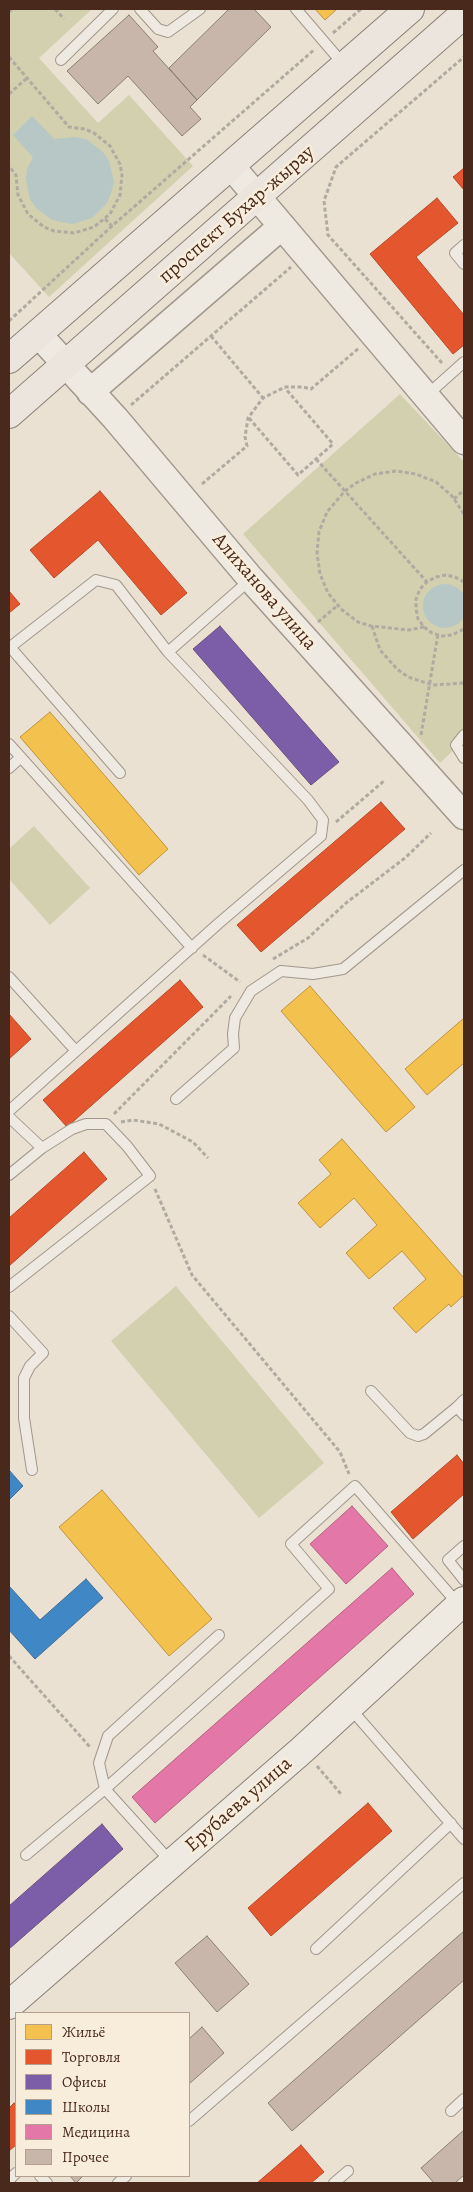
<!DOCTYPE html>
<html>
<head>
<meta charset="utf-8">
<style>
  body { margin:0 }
  #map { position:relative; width:473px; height:2192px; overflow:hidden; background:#eae1d2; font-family:Alegreya,serif }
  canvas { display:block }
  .frame { position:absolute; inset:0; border:10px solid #49291b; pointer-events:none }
  .legend { position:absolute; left:15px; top:2012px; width:175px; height:165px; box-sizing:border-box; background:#f8eddb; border:1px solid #b29f8e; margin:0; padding:6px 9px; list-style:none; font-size:15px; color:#49291b }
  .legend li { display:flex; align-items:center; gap:10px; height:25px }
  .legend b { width:25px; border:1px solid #b29f8e }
</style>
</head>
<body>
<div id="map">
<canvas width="473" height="2192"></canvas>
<div class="frame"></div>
<ul class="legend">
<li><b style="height:14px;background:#f2c14e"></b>Жильё</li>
<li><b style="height:14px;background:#e4572e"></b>Торговля</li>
<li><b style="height:14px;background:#7b5ea7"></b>Офисы</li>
<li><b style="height:14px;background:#3f88c5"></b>Школы</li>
<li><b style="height:14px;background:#e377a8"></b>Медицина</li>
<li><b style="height:14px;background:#c8b6aa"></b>Прочее</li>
</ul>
</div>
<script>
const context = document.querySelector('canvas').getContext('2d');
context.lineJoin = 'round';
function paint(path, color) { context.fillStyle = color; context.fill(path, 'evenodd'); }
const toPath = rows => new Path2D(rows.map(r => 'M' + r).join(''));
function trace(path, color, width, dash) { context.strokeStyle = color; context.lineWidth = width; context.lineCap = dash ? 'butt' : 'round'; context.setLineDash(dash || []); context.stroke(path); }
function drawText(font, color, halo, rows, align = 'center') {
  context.font = font + ' Alegreya,serif'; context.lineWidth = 5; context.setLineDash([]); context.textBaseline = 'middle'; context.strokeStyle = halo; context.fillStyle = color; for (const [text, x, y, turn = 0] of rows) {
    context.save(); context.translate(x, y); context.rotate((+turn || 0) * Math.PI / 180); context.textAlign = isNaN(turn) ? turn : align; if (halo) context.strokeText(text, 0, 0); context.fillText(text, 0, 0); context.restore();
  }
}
const green = toPath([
  [9,9,92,9,39,58,98,123,129,95,193,166,49,297,9,253],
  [400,394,464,462,464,740,440,763,243,534],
  [34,826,90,888,50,925,9,879,9,849],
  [176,1286,324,1463,259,1518,111,1341]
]);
const water = toPath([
  [32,116,54,139,75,137,86,139,103,152,109,161,114,182,111,193,107,203,92,218,72,224,52,220,36,208,30,199,26,179,27,169,33,157,13,135],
  '423 606a22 22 0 1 1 44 0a22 22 0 1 1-44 0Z'
]);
const homes = toPath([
  [315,9,337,9,325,20,315,9],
  [50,712,168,849,139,875,20,737,50,712],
  [310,986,415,1107,386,1132,281,1011,310,986],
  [464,1018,464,1063,427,1095,405,1069,464,1018],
  [342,1139,464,1278,464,1295,451,1307,449,1304,416,1333,393,1308,426,1279,402,1251,369,1279,346,1253,377,1225,354,1198,320,1228,298,1203,331,1174,319,1160,342,1139],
  [102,1490,212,1619,169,1656,59,1527,102,1490]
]);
const shops = toPath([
  [464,168,464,190,453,177,464,168],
  [437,198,458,223,416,257,464,315,464,345,453,354,370,254,437,198],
  [100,491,187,593,161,615,98,540,54,578,30,550,100,491],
  [9,591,20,604,9,613,9,591],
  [381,802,405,829,261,952,237,925,381,802],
  [180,980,203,1007,67,1127,43,1100,180,980],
  [9,1014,31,1039,9,1059,9,1014],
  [84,1152,107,1179,9,1266,9,1218,84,1152],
  [457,1455,464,1464,464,1494,413,1539,391,1512,457,1455],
  [368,1803,392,1831,271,1936,248,1908,368,1803],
  [14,2103,16,2106,16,2145,9,2151,9,2108,14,2103],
  [301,2145,324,2172,311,2183,257,2183,301,2145]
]);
const offices = toPath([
  [220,626,339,762,311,785,193,649,220,626],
  [102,1824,123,1849,9,1949,9,1906,102,1824]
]);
const schools = toPath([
  [9,1470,23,1486,9,1500,9,1470],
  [86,1579,103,1598,35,1659,9,1630,9,1586,40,1620,86,1579]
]);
const health = toPath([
  [352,1506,388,1546,346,1584,310,1544,352,1506],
  [392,1568,414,1594,155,1823,132,1797,392,1568]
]);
const building = toPath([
  [229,9,254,9,271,27,197,100,169,68,229,9],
  [129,15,158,47,153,51,197,100,190,107,201,119,182,136,128,76,98,104,67,71,129,15],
  [464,1931,464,1980,292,2131,268,2103,464,1931],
  [207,1936,249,1984,217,2012,175,1963,207,1936],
  [202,2027,224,2053,189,2084,189,2039,202,2027],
  [464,2130,464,2175,455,2183,434,2183,421,2168,464,2130],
  [70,2176,83,2176,76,2183,70,2176]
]);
const path = toPath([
  [55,9,64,19],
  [9,12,12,9],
  [333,33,361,9],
  [9,57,69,127,85,129,94,133,110,146,120,164,122,175,120,195,110,214,94,227,74,233,54,231,44,227,28,214,18,195,16,175,9,166],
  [9,94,27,78],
  [105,219,112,226],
  [9,321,112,226,315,49],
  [211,336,263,398],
  [442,363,328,235,324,201,336,167,464,57],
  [131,405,291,267],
  [249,418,298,475,333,444,285,388],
  [316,459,427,582],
  [202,484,247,446,245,437,248,418,263,398,285,387,303,387,311,389,359,348],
  [454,499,464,490],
  [464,582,455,577,446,575,436,577,427,582,420,589,416,599,416,609,418,619,424,627,432,633,442,636,452,635,464,629],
  [318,622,338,605],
  [372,626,380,650,397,669,408,677,433,685,464,683],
  [424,627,409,630,371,626,358,622,341,609,328,593,320,574,317,553,319,532,327,512,345,491,356,483,375,474,396,471,416,474,436,482,452,496,464,514],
  [421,735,438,634],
  [336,822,384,781],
  [203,955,240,982],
  [273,959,308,938,346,903,405,858,431,833],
  [114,1114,231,996],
  [121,1122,133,1120,159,1124,193,1142,208,1158],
  [155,1189,192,1275,340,1452,349,1474],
  [9,1656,90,1747],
  [317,1766,341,1794]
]);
const service = toPath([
  [140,9,158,29,168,32,200,9],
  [296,9,344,65],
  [61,60,113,9],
  [464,245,455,253,464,264],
  [426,396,464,362],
  [10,647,120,773],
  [9,648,96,580,116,585,168,652,308,800,323,820,321,836,219,923,9,1111],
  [168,652,251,579],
  [464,735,456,745,464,758],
  [9,744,192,948],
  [9,768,20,758],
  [9,977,75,1050],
  [176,1099,234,1048,233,1034,235,1018,251,991,281,971,313,974,343,969,464,870],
  [9,1117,42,1148,72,1129,86,1124,106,1124,127,1146,150,1176,9,1287],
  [9,1175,42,1148],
  [9,1316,43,1353,30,1366,24,1378,24,1418,32,1470],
  [371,1391,410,1433,418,1436,424,1434,457,1407],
  [464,1400,457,1407,464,1415],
  [464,1546,448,1560,464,1580],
  [219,1635,108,1736,99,1763,105,1789,329,1589,291,1544,355,1486,459,1605],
  [350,1708,464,1839],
  [26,1855,105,1789,171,1862],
  [316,1949,451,1823],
  [451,2111,464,2099],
  [189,2121,464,1883],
  [40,2176,47,2183],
  [9,2180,16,2173],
  [118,2183,126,2176],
  [334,2183,348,2171]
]);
const tertiary = toPath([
  [231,166,464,441],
  [38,334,115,418,251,579,464,816],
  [90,392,282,226]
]);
const secondary = toPath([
  [9,2005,302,1750,464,1601]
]);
const primary = toPath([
  [9,359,410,9],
  [9,414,464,14]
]);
const streetNames = [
  ["проспект Бухар-жырау",237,215,-41],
  ["Алиханова улица",264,592,49],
  ["Ерубаева улица",239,1805,-41]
];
paint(green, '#d3d0af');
paint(water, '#b6c7c5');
paint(homes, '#f2c14e');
trace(homes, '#bf933f', 1);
paint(shops, '#e4572e');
trace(shops, '#b64928', 1);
paint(offices, '#7b5ea7');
trace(offices, '#6c4e7d', 1);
paint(schools, '#3f88c5');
trace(schools, '#426c92', 1);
paint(health, '#e377a8');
trace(health, '#b5607e', 1);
paint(building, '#c8b6aa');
trace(building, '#897f76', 1);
trace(service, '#a1978d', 12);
trace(tertiary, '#a1978d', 29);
trace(secondary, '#897f76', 30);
trace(primary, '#897f76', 30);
trace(path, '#b0aaa2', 3, [4, 2.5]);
trace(service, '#eeeae1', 10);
trace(tertiary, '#eeeae1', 26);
trace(secondary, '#eeeae1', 28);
trace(primary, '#ebe5dd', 28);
drawText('20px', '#49291b', '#f8eddb', streetNames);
</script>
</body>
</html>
